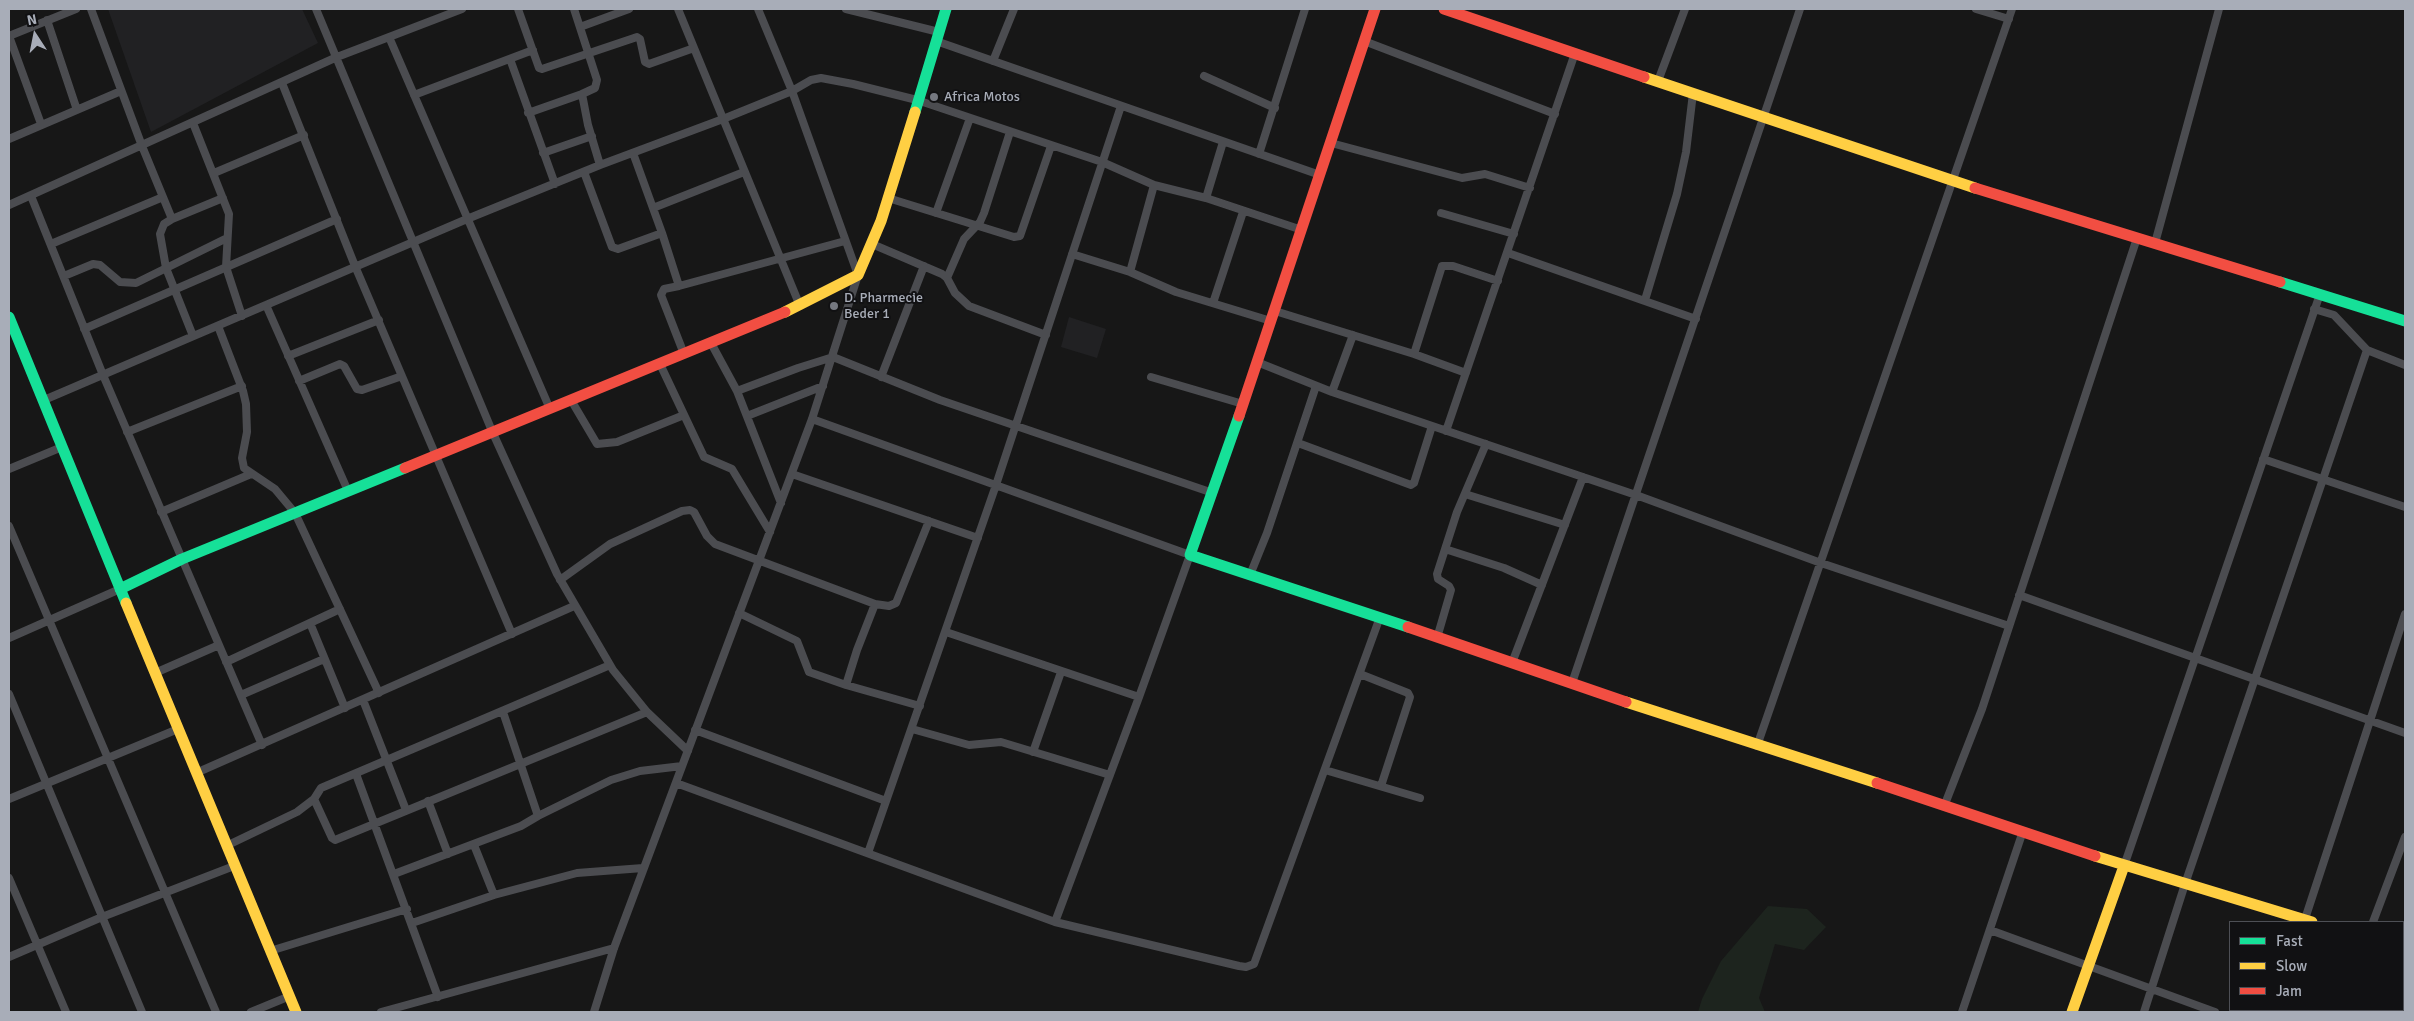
<!DOCTYPE html>
<html>
<head>
<meta charset="utf-8">
<style>
  body { margin:0 }
  #map { position:relative; width:2414px; height:1021px; overflow:hidden; background:#171717; font-family:Signika,sans-serif }
  canvas { display:block }
  .frame { position:absolute; inset:0; border:10px solid #a8adb8; pointer-events:none }
  .legend { position:absolute; left:2229px; top:921px; width:175px; height:90px; box-sizing:border-box; background:#111113; border:1px solid #4d4f55; margin:0; padding:6px 9px; list-style:none; font-size:15px; color:#a8adb8 }
  .legend li { display:flex; align-items:center; gap:10px; height:25px }
  .legend b { width:25px; border:1px solid #4d4f55 }
  .north { position:absolute; left:10px; top:10px; width:50px; height:50px; -webkit-text-stroke:4px #111113; paint-order:stroke; rotate:349deg; font-size:14px; font-weight:700; line-height:20px; text-align:center; color:#a8adb8 }
  .north::after { content:''; display:block; margin:auto; width:18px; height:22px; background:#a8adb8; clip-path:polygon(50% 0,100% 100%,50% 72%,0 100%) }
</style>
</head>
<body>
<div id="map">
<canvas width="2414" height="1021"></canvas>
<div class="frame"></div>
<ul class="legend">
<li><b style="height:6px;background:#16e098"></b>Fast</li>
<li><b style="height:6px;background:#ffcf43"></b>Slow</li>
<li><b style="height:6px;background:#f24e42"></b>Jam</li>
</ul>
<div class="north">N</div>
</div>
<script>
const context = document.querySelector('canvas').getContext('2d');
context.lineJoin = 'round';
function paint(path, color) { context.fillStyle = color; context.fill(path, 'evenodd'); }
const toPath = rows => new Path2D(rows.map(r => 'M' + r).join(''));
function trace(path, color, width, dash) { context.strokeStyle = color; context.lineWidth = width; context.lineCap = dash ? 'butt' : 'round'; context.setLineDash(dash || []); context.stroke(path); }
function drawText(font, color, halo, rows, align = 'center') {
  context.font = font + ' Signika,sans-serif'; context.lineWidth = 4; context.setLineDash([]); context.textBaseline = 'middle'; context.strokeStyle = halo; context.fillStyle = color; for (const [text, x, y, turn = 0] of rows) {
    context.save(); context.translate(x, y); context.rotate((+turn || 0) * Math.PI / 180); context.textAlign = isNaN(turn) ? turn : align; if (halo) context.strokeText(text, 0, 0); context.fillText(text, 0, 0); context.restore();
  }
}
const built = toPath([
  [108,9,302,9,318,43,151,132],
  [1069,317,1106,329,1097,358,1061,347]
]);
const green = toPath([
  [1768,906,1807,909,1826,927,1804,950,1775,944,1759,998,1765,1012,1698,1012,1702,999,1721,961]
]);
const street = toPath([
  [91,9,142,146,172,219],
  [316,9,492,431,557,574,613,670,647,712,688,751],
  [518,9,539,68,542,69,637,37,640,39,645,62,649,64,694,48],
  [574,9,597,80,595,88,582,94],
  [678,9,800,306],
  [846,9,939,32],
  [1976,9,2009,19],
  [47,20,77,110],
  [580,27,629,9],
  [9,36,41,124],
  [9,36,76,9],
  [389,37,550,409],
  [936,41,1320,175],
  [1364,41,1555,114],
  [510,59,555,184],
  [993,61,1014,9],
  [1204,76,1275,108],
  [1658,81,1685,9],
  [282,83,355,266,512,634],
  [414,95,533,50],
  [528,113,582,94,588,125,600,165],
  [193,123,229,214,226,267,242,316],
  [9,139,121,91],
  [1331,143,1462,178,1485,174,1530,188],
  [543,153,592,136],
  [633,153,662,233],
  [1259,154,1305,9],
  [584,172,612,247,618,249,662,233,679,286,664,289,661,295,684,354],
  [214,173,304,135],
  [31,196,103,375,262,745],
  [888,198,1014,237,1020,236,1051,146],
  [1206,198,1223,142],
  [9,205,337,57,462,9],
  [653,208,744,172],
  [936,213,970,118],
  [1441,213,1514,234],
  [2155,243,2219,9],
  [51,244,163,197],
  [872,244,942,274,947,278,955,293,969,306,1046,335],
  [1508,253,1696,319],
  [1072,254,1130,272,1176,292,1271,321],
  [1130,272,1154,185],
  [64,276,93,264,100,265,120,282,136,283,227,238],
  [947,278,964,239,980,222,984,213,1010,132],
  [679,286,845,241],
  [1645,300,1677,194,1686,152,1693,93],
  [1213,303,1243,212],
  [266,305,348,491],
  [2314,309,2334,315,2367,350,2405,365],
  [1275,311,1414,354,1466,373],
  [218,326,243,391,246,404,247,432,242,458,244,468,275,489,295,513,379,693],
  [84,329,337,219],
  [193,336,166,268,160,234,164,224,172,219,223,198],
  [711,343,737,391,781,503],
  [1414,354,1442,266,1453,266,1498,281],
  [288,356,379,320],
  [1257,362,1332,392,1636,495,1821,563,2009,626],
  [660,364,704,457,732,469,770,532],
  [881,377,924,266],
  [1151,377,1243,404],
  [299,381,340,364,344,366,357,389,362,390,402,376],
  [737,391,798,368,833,357,940,400,1213,493],
  [1332,392,1353,335],
  [44,400,467,219,600,165,723,119,792,91,811,80,821,78,853,84,917,100,1102,162,1154,185,1206,198,1302,230],
  [571,400,597,444,617,442,684,415],
  [747,416,823,386],
  [1446,431,1575,53],
  [127,432,242,386],
  [1298,443,1411,485,1414,483,1432,426],
  [2263,459,2405,507],
  [9,469,62,447],
  [792,474,978,538],
  [1465,494,1565,525],
  [161,512,251,474],
  [9,526,216,1012],
  [1445,549,1504,568,1542,585],
  [1250,575,1267,533,1316,386],
  [560,580,610,544,682,511,690,510,694,512,707,536,715,544,875,604,889,606,896,603,929,521],
  [2019,595,2405,733],
  [875,604,857,650,846,685,920,706],
  [739,613,797,641,809,672,846,685],
  [310,623,345,708],
  [946,632,1139,697],
  [9,638,120,589],
  [1437,638,1451,590,1449,586,1438,579,1437,574,1457,512,1486,444],
  [226,662,340,609],
  [1512,663,1583,477],
  [155,673,219,645],
  [1360,674,1408,693,1410,697,1381,786],
  [1572,683,1800,9],
  [9,694,142,1012],
  [241,695,324,659],
  [363,700,406,810],
  [912,729,969,745,1001,742,1110,775],
  [695,730,886,801],
  [1757,746,2012,9],
  [1033,752,1061,672],
  [1325,770,1420,798],
  [196,773,574,606],
  [356,774,438,997],
  [676,783,1055,922,1139,697,1190,555,812,419],
  [9,799,178,729],
  [314,799,332,838,335,840,647,712],
  [428,801,448,854],
  [1945,804,1982,709,2137,238],
  [538,816,611,780,640,771,682,766],
  [474,845,494,895],
  [226,846,297,812,314,799,321,788,610,665],
  [868,853,996,485,1121,106],
  [2124,866,2320,294],
  [394,874,521,826,538,816,503,712],
  [9,878,66,1012],
  [1055,922,1239,966,1246,967,1254,964,1380,617],
  [2304,922,2405,614],
  [2373,922,2405,837],
  [412,923,494,895,577,873,643,868],
  [1990,930,2215,1012],
  [270,951,407,909],
  [9,957,102,917,234,866],
  [2403,1004,2405,997],
  [251,1012,290,996],
  [381,1012,614,948],
  [594,1012,614,948,812,419,858,275,792,91,758,9],
  [1962,1012,2023,831],
  [2144,1012,2185,884,2367,350],
  [2273,1012,2274,1010],
  [2400,1012,2401,1010]
]);
const fast = toPath([
  [915,112,946,9],
  [2280,282,2405,321],
  [9,317,126,603],
  [1239,416,1190,555,1408,627],
  [120,589,182,559,405,468],
  [2403,955,2405,956]
]);
const slow = toPath([
  [1644,77,1975,188],
  [785,312,858,275,881,221,915,112],
  [126,603,296,1012],
  [1626,702,1877,783],
  [2095,856,2312,922],
  [2072,1012,2124,866]
]);
const jam = toPath([
  [1444,9,1644,77],
  [1975,188,2280,282],
  [1239,416,1375,9],
  [405,468,785,312],
  [1408,627,1626,702],
  [1877,783,2095,856]
]);
const markers = [
  [934,97,5,"#757880"],
  [834,306,5,"#757880"]
];
const poiNames = [
  ["Africa Motos",944,97],
  ["D. Pharmecie",844,298],
  ["Beder 1",844,314]
];
paint(built, '#212123');
paint(green, '#1d241e');
trace(street, '#4b4c50', 8);
trace(fast, '#16e098', 11);
trace(slow, '#ffcf43', 11);
trace(jam, '#f24e42', 11);
for (const [x, y, r, color] of markers) { const dot = new Path2D(); dot.arc(x, y, r, 0, 2 * Math.PI); context.fillStyle = color; context.fill(dot); trace(dot, '#111113', 2); }
drawText('14px', '#a8adb8', '#111113', poiNames, 'left');
</script>
</body>
</html>
